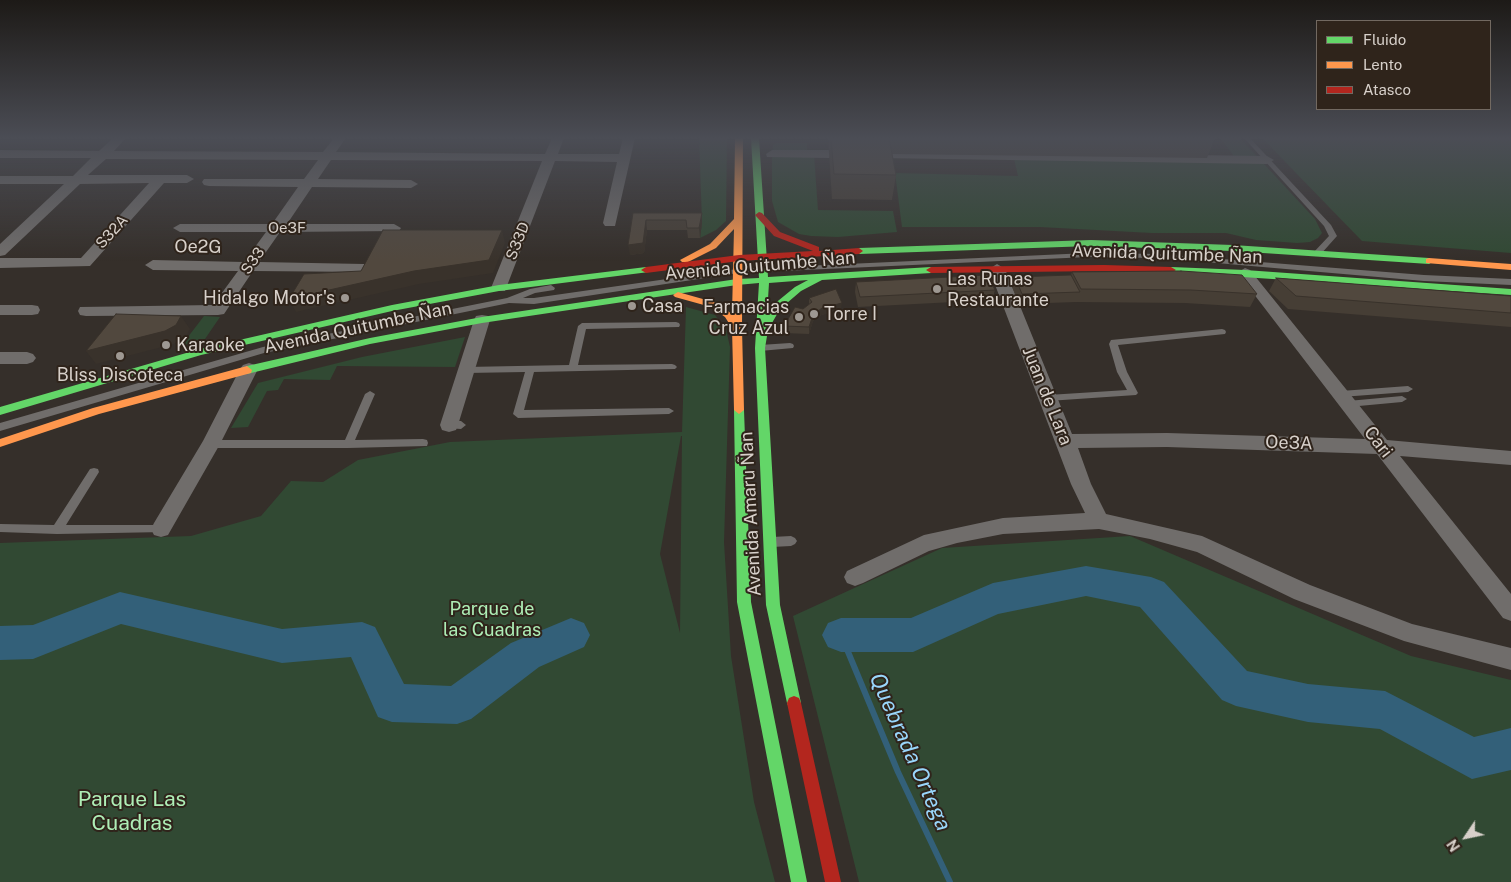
<!DOCTYPE html>
<html>
<head>
<meta charset="utf-8">
<style>
  body { margin:0 }
  #map { position:relative; width:1511px; height:882px; overflow:hidden; background:#352f2a; font-family:"Public Sans",sans-serif }
  canvas { display:block }
  .legend { position:absolute; left:1316px; top:20px; width:175px; height:90px; box-sizing:border-box; background:#2f241b; border:1px solid #726961; margin:0; padding:6px 9px; list-style:none; font-size:15px; color:#d7d0ca }
  .legend li { display:flex; align-items:center; gap:10px; height:25px }
  .legend b { width:25px; border:1px solid #726961 }
  .north { position:absolute; left:1441px; top:812px; width:50px; height:50px; -webkit-text-stroke:4px #2f241b; paint-order:stroke; rotate:236deg; font-size:14px; font-weight:700; line-height:20px; text-align:center; color:#d7d0ca }
  .north::after { content:''; display:block; margin:auto; width:18px; height:22px; background:#d7d0ca; clip-path:polygon(50% 0,100% 100%,50% 72%,0 100%) }
</style>
</head>
<body>
<div id="map">
<canvas width="1511" height="882"></canvas>
<ul class="legend">
<li><b style="height:6px;background:#63d668"></b>Fluido</li>
<li><b style="height:6px;background:#ff974d"></b>Lento</li>
<li><b style="height:6px;background:#b3261e"></b>Atasco</li>
</ul>
<div class="north">N</div>
</div>
<script>
const context = document.querySelector('canvas').getContext('2d');
context.lineJoin = 'round';
function paint(path, color) { context.fillStyle = color; context.fill(path, 'evenodd'); }
const toPath = rows => new Path2D(rows.map(r => 'M' + r).join(''));
function trace(path, color, width, dash) { context.strokeStyle = color; context.lineWidth = width; context.lineCap = dash ? 'butt' : 'round'; context.setLineDash(dash || []); context.stroke(path); }
function drawText(font, color, halo, rows, align = 'center') {
  context.font = font + ' "Public Sans",sans-serif'; context.lineWidth = 4; context.setLineDash([]); context.textBaseline = 'middle'; context.strokeStyle = halo; context.fillStyle = color; for (const [text, x, y, turn = 0] of rows) {
    context.save(); context.translate(x, y); context.rotate((+turn || 0) * Math.PI / 180); context.textAlign = isNaN(turn) ? turn : align; if (halo) context.strokeText(text, 0, 0); context.fillText(text, 0, 0); context.restore();
  }
}
const green = toPath([
  [699,138,727,138,727,142,726,221,716,230,700,238,702,222],
  [1220,138,1240,138,1315,219,1322,233,1318,238,1310,242,1297,243,1256,240,1226,233,1152,233,1040,227,902,227,895,173,1018,176,1014,159,1236,159],
  [1262,138,1511,138,1511,253,1362,241],
  [776,143,807,143,807,154,814,154,818,210,893,211,897,232,838,237,811,236,799,234,778,222,772,201,772,154,773,145],
  [686,307,715,315,726,329,730,347,724,542,731,656,754,802,775,882,0,882,0,543,191,536,261,516,291,481,323,482,358,460,450,442,682,432],
  [681,436,682,436,680,633,660,554],
  [204,316,220,317,205,339,181,346],
  [465,337,455,367,337,366,330,380,284,379,278,390,267,391,248,427,231,428,258,383,362,357],
  [1130,536,1411,656,1511,680,1511,882,859,882,793,616,942,548]
]);
const stream = toPath([
  [841,635,898,772,950,882]
]);
const river = toPath([
  [1086,566,1151,577,1164,582,1247,671,1308,684,1385,691,1474,737,1511,728,1511,770,1472,779,1380,729,1308,722,1236,706,1222,700,1140,607,1086,596,998,614,913,652,841,652,828,647,822,635,828,623,841,618,911,618,993,583,1086,566],
  [120,592,282,629,362,622,375,627,404,684,451,686,511,643,571,618,584,623,590,635,584,647,539,667,471,719,457,724,392,722,378,717,351,657,282,663,121,624,33,659,0,660,0,626,33,625,120,592]
]);
const lane = toPath([
  [1244,138,1250,138,1331,225,1337,236,1320,255,1314,255,1313,253,1329,236,1324,226,1244,138],
  [1088,253,1159,254,1424,275,1511,279,1511,285,1424,281,1159,258,1088,257,738,273,534,304,509,303,264,353,0,431,0,423,263,347,507,298,530,289,551,285,555,288,554,290,535,293,523,298,534,298,709,273,681,273,681,269,684,269,704,268,717,269,721,271,738,269,1088,253],
  [676,322,679,323,680,325,679,327,586,329,578,365,672,364,675,365,677,367,675,369,534,372,524,410,669,408,674,411,669,414,518,418,513,414,525,372,466,373,461,370,466,367,569,365,578,326,582,323,676,322],
  [1222,329,1225,330,1226,332,1225,334,1118,345,1127,372,1138,393,1136,395,1048,401,1043,398,1048,395,1127,390,1117,372,1109,344,1111,340,1222,329],
  [790,343,793,344,794,346,793,348,760,351,756,348,760,345,790,343],
  [1408,386,1413,389,1408,392,1341,397,1336,394,1341,391,1408,386],
  [370,391,375,394,355,440,423,439,427,440,428,443,427,446,348,448,211,448,206,444,211,440,345,440,365,394,370,391],
  [1402,396,1407,399,1402,402,1348,407,1343,404,1348,401,1402,396],
  [449,421,461,421,466,425,461,429,446,428,444,425,449,421],
  [94,468,98,469,99,472,66,525,161,525,165,526,166,529,165,532,57,534,0,532,0,524,54,525,90,469,94,468],
  [791,536,795,538,797,541,795,544,791,546,772,547,768,545,766,542,768,539,772,537,791,536]
]);
const street = toPath([
  [113,138,126,138,114,151,323,152,334,138,346,138,336,152,545,154,552,138,564,138,558,154,619,154,623,138,635,138,615,226,605,226,603,223,617,162,555,161,505,291,493,291,491,288,542,161,331,160,318,179,411,180,418,184,411,188,312,187,287,224,394,224,401,228,399,231,280,232,259,262,364,264,372,269,369,272,253,271,224,314,218,315,86,316,80,315,78,311,80,307,213,305,238,271,153,270,145,265,153,260,244,262,266,232,180,232,173,228,180,224,272,224,298,187,209,186,204,185,202,182,204,179,304,179,318,160,106,159,88,175,187,175,194,179,187,183,164,183,90,266,0,268,0,258,81,258,149,183,80,184,5,255,0,256,0,244,64,184,0,184,0,176,73,176,91,158,0,158,0,150,99,151,113,138],
  [772,150,829,150,835,154,829,158,767,157,766,154,772,150],
  [885,151,1267,156,1274,160,1267,164,880,158,879,155,880,152,885,151],
  [997,264,1005,269,1072,434,1167,433,1365,439,1240,276,1237,273,1245,268,1250,270,1387,440,1511,451,1511,465,1400,456,1511,594,1511,621,1503,618,1377,454,1167,447,1078,448,1091,484,1106,514,1202,536,1310,585,1412,624,1511,648,1511,670,1404,641,1294,599,1197,552,1150,539,1099,529,1003,534,957,543,929,551,863,583,855,586,847,583,844,577,847,571,924,535,1003,518,1085,513,1071,484,989,269,997,264],
  [0,305,32,305,38,306,40,310,38,314,32,315,0,315,0,305],
  [482,315,488,316,490,320,458,425,456,430,449,432,442,430,440,425,474,320,476,316,482,315],
  [0,352,27,352,33,354,36,358,33,362,27,364,0,364,0,352],
  [249,363,255,365,258,369,220,444,168,535,161,537,154,535,151,529,154,523,203,441,240,369,243,365,249,363]
]);
const fast = toPath([
  [751,138,759,138,768,277,931,267,936,270,931,273,822,280,801,291,780,309,768,330,765,348,780,605,801,703,799,708,794,710,789,708,787,703,766,605,755,348,759,283,737,285,482,323,370,344,247,374,242,370,247,366,370,338,482,317,737,279,759,278,751,138],
  [808,280,795,287,773,305,767,315,769,283,808,280],
  [1091,240,1233,245,1429,258,1434,261,1429,264,1233,251,1091,246,859,254,855,251,859,248,1091,240],
  [646,267,649,268,649,272,499,291,392,311,201,355,0,415,0,407,200,349,392,305,499,285,646,267],
  [1171,267,1245,270,1511,289,1511,295,1168,272,1168,268,1171,267],
  [739,406,744,410,751,602,807,882,791,882,737,602,734,410,739,406]
]);
const slow = toPath([
  [735,138,743,138,742,328,744,410,739,414,734,410,732,328,725,317,711,307,675,297,673,295,678,292,717,303,732,314,734,229,716,248,688,262,682,262,680,260,710,244,734,219,735,138],
  [1429,258,1511,264,1511,270,1426,263,1426,259,1429,258],
  [247,366,252,370,251,373,99,414,0,447,0,439,93,408,247,366]
]);
const jam = toPath([
  [759,212,762,213,780,232,819,247,819,251,859,248,863,251,859,254,739,261,646,273,641,270,646,267,739,255,813,251,774,236,755,215,759,212],
  [1104,265,1171,267,1176,270,1171,273,1104,271,931,273,926,270,931,267,1104,265],
  [794,696,799,698,801,703,841,882,825,882,787,703,789,698,794,696]
]);
const wall = toPath([
  [828,138,1215,138,1207,158,892,154,896,175,892,200,832,199],
  [633,213,702,213,702,222,700,238,688,238,687,230,647,230,644,253,630,255],
  [1072,272,1257,294,1250,307,1185,303,1076,302,1019,304,1012,287,1015,277,1071,275],
  [1276,278,1511,296,1511,327,1288,309,1269,291],
  [856,282,995,290,992,300,858,307,855,292],
  [809,298,841,310,821,315,813,321,809,334,783,333,784,326,809,304]
]);
const shadedWall = toPath([
  [702,213,702,222,700,238,699,228],
  [646,220,647,230,644,253,630,255,628,245],
  [502,230,505,243,493,273,419,284,296,312,289,299],
  [842,303,841,310,821,315,813,321,809,334,809,327,813,315,822,308],
  [181,316,190,329,185,338,174,344,96,364,86,351]
]);
const building = toPath([
  [831,138,889,138,896,175,834,174,831,138],
  [633,213,702,213,699,228,687,228,686,220,646,220,643,243,628,245,633,213],
  [383,230,502,230,489,260,414,271,289,299,304,274,361,271,383,230],
  [1181,271,1242,275,1257,294,1191,290,1081,289,1072,272,1181,271],
  [988,275,995,290,860,297,856,282,988,275],
  [1071,275,1080,292,1022,294,1015,277,1071,275],
  [1276,278,1511,296,1511,313,1296,296,1276,278],
  [836,289,842,303,822,308,813,315,809,327,784,326,795,307,803,309,812,302,809,298,836,289],
  [116,314,181,316,176,325,165,331,86,351,116,314]
]);
const markers = [
  [937,289,5,"#9e9892"],
  [345,298,5,"#9e9892"],
  [632,306,5,"#9e9892"],
  [814,314,5,"#9e9892"],
  [799,317,5,"#9e9892"],
  [166,345,5,"#9e9892"],
  [120,356,5,"#9e9892"]
];
const farStreetnames = [
  ["Oe3F",287,228],
  ["S32A",112,232,-48],
  ["S33D",518,241,-68],
  ["S33",253,261,-55]
];
const streetNames = [
  ["Oe2G",198,247,1],
  ["Avenida Quitumbe Ñan",1167,254,2],
  ["Avenida Quitumbe Ñan",760,266,-5],
  ["Avenida Quitumbe Ñan",358,328,-12],
  ["Juan de Lara",1047,396,68],
  ["Cari",1378,442,52],
  ["Oe3A",1289,443,2],
  ["Avenida Amaru Ñan",751,514,-93]
];
const poiNames = [
  ["Las Runas",947,279],
  ["Restaurante",947,300],
  ["Hidalgo Motor's",335,298,"right"],
  ["Casa",642,306],
  ["Farmacias",789,307,"right"],
  ["Cruz Azul",789,328,"right"],
  ["Torre I",824,314],
  ["Karaoke",176,345],
  ["Bliss Discoteca",120,375,"center"]
];
const parkNames = [
  ["Parque de",492,609],
  ["las Cuadras",492,630]
];
const nearParknames = [
  ["Parque Las",132,800],
  ["Cuadras",132,824]
];
const nearWaternames = [
  ["Quebrada Ortega",910,752,66]
];
paint(green, '#314933');
trace(stream, '#336079', 6);
paint(river, '#336079');
paint(lane, '#706d6b');
paint(street, '#706d6b');
paint(fast, '#63d668');
paint(slow, '#ff974d');
paint(jam, '#b3261e');
paint(wall, '#463e35');
paint(shadedWall, '#39322b');
paint(building, '#51483e');
trace(building, '#39322b', 1);
const sky = context.createLinearGradient(0, 0, 0, 261);
sky.addColorStop(0, '#1d1a17');
sky.addColorStop(0.53, '#4b4d55');
sky.addColorStop(1, '#4b4d5500');
context.fillStyle = sky;
context.fillRect(0, 0, 1511, 261);
for (const [x, y, r, color] of markers) { const dot = new Path2D(); dot.arc(x, y, r, 0, 2 * Math.PI); context.fillStyle = color; context.fill(dot); trace(dot, '#2f241b', 2); }
drawText('15px', '#d7d0ca', '#2f241b', farStreetnames);
drawText('18px', '#d7d0ca', '#2f241b', streetNames);
drawText('18px', '#d7d0ca', '#2f241b', poiNames, 'left');
drawText('18px', '#aeeeb6', '#2f241b', parkNames);
drawText('21px', '#aeeeb6', '#2f241b', nearParknames);
drawText('italic 22px', '#99d6fb', '#2f241b', nearWaternames);
</script>
</body>
</html>
